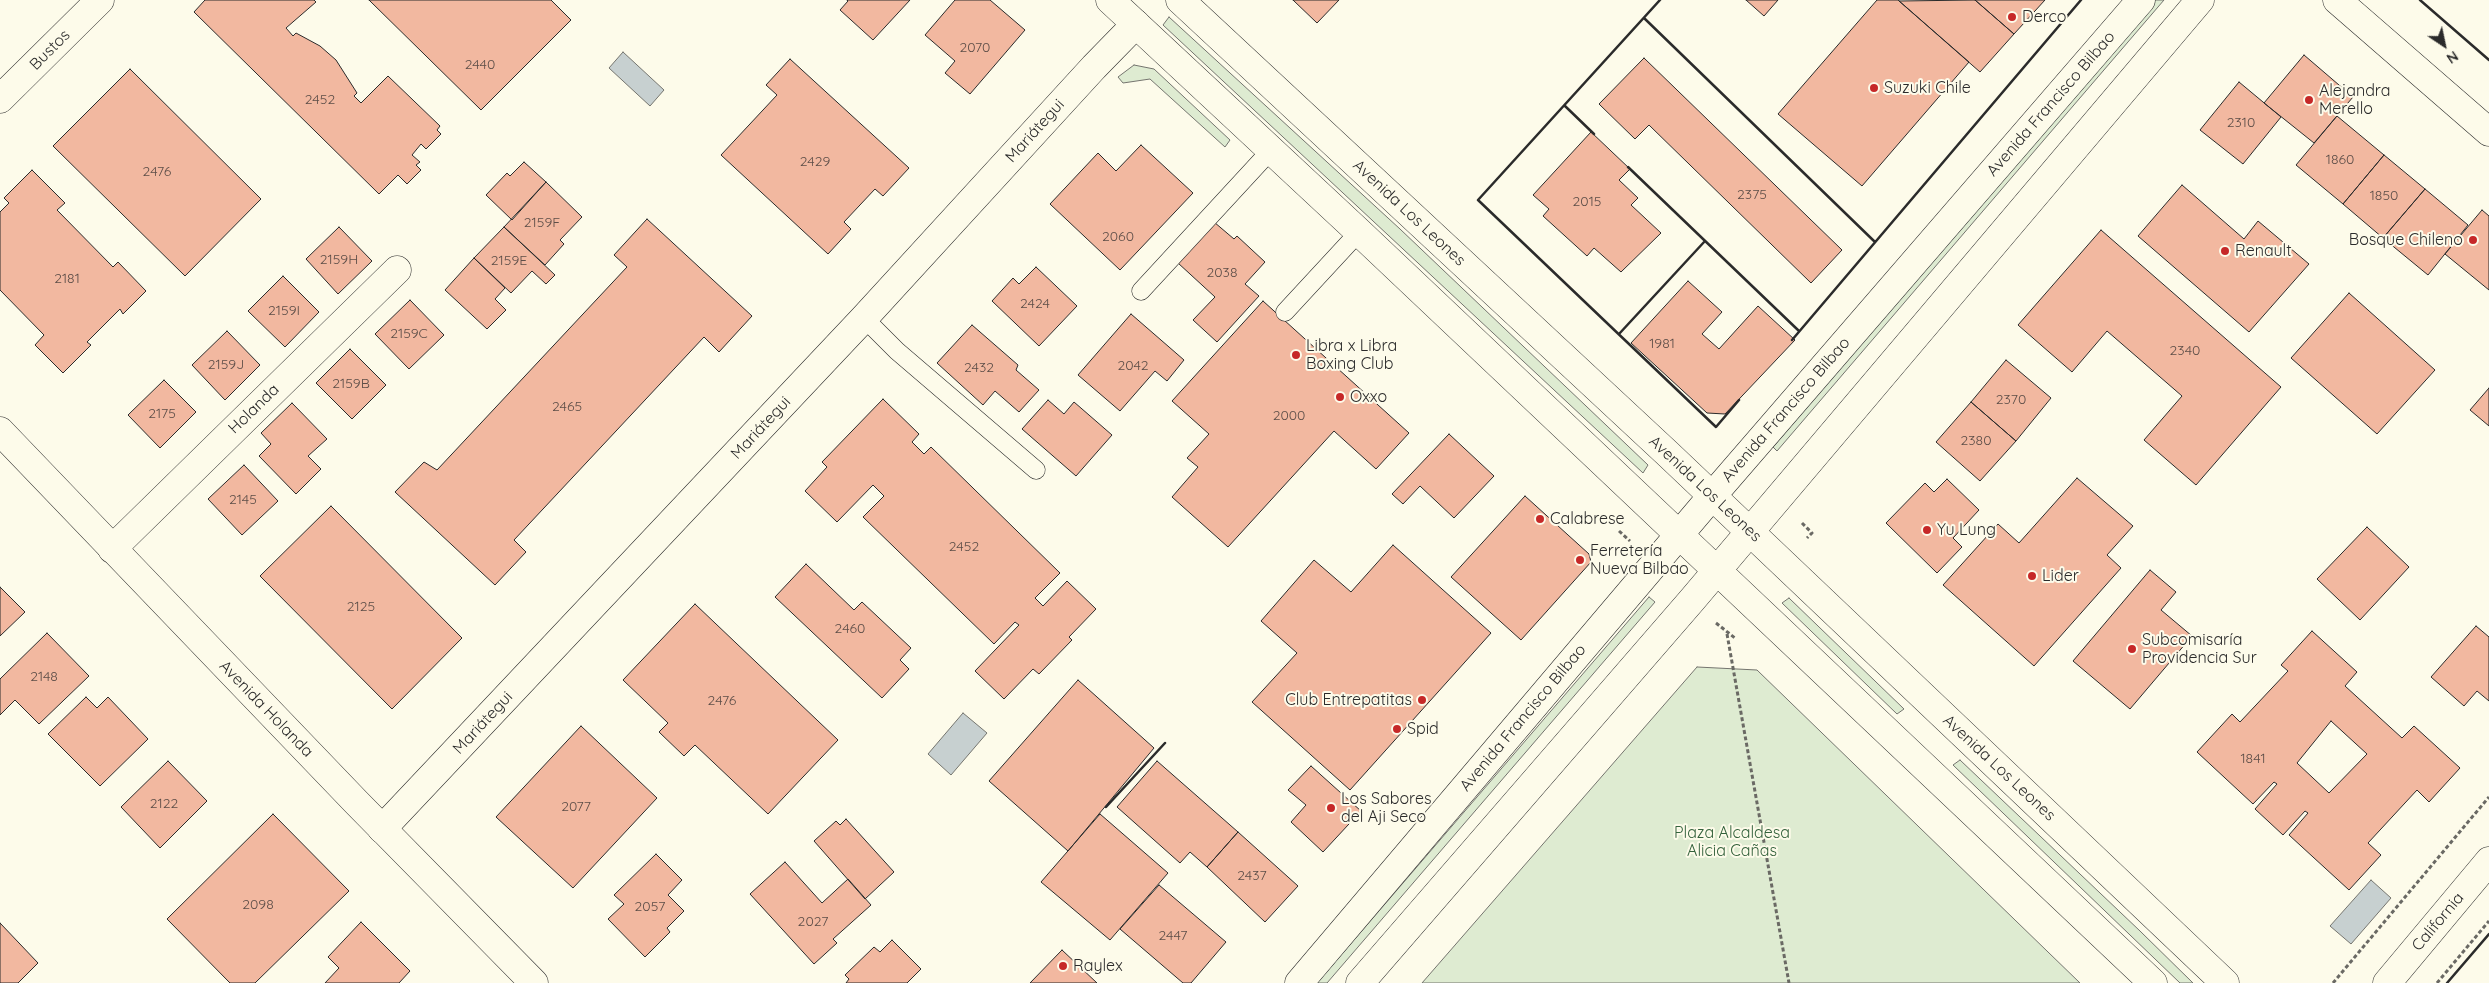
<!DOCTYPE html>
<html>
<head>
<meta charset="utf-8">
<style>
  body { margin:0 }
  #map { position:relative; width:2489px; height:983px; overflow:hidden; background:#fdfbea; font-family:Quicksand,sans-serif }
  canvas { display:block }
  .north { position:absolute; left:2419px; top:20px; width:50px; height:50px; -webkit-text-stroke:4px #fdfbea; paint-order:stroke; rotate:146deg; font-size:14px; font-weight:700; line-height:20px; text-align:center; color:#2b2b2b }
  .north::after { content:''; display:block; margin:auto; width:18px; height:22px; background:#2b2b2b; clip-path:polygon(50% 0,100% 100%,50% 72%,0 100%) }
</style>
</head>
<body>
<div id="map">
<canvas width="2489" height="983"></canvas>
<div class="north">N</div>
</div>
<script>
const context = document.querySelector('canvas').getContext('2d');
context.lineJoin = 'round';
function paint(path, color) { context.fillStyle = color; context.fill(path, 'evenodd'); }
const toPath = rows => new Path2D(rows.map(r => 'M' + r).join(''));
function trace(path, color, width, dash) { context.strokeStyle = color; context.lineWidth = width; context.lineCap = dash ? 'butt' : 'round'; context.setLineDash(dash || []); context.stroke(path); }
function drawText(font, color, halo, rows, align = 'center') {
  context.font = font + ' Quicksand,sans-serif'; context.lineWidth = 4; context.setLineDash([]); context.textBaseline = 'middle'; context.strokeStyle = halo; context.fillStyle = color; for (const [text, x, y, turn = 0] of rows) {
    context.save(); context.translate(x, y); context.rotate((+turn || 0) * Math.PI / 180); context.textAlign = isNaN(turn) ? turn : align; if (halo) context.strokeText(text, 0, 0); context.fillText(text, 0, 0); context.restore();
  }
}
const green = toPath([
  [2154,0,2164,0,1777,451,1773,447,2154,0],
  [1169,17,1400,229,1648,465,1643,473,1163,25,1169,17],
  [1134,65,1154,69,1230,140,1225,147,1150,79,1123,83,1118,77,1134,65],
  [1649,597,1655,602,1327,983,1317,983,1649,597],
  [1789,598,1904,709,1897,714,1782,603,1789,598],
  [1697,667,1757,670,2080,983,1422,983,1697,667],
  [1960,760,2140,931,2193,983,2180,983,1953,765,1960,760]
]);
const water = toPath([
  [623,52,664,90,650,106,609,68,623,52],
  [963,713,987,733,951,775,928,754,963,713],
  [2371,880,2391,898,2351,944,2330,926,2371,880]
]);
const building = toPath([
  [205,0,314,0,316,2,286,28,293,36,296,33,320,46,336,60,357,93,354,96,361,103,388,76,440,126,437,130,441,134,426,149,421,144,412,155,420,162,416,165,421,170,407,184,398,175,379,194,194,12,205,0],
  [369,0,551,0,571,20,481,110,369,0],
  [847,0,910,0,873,40,840,10,848,1,847,0],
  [955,0,990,0,1025,30,970,94,945,73,955,61,925,35,955,0],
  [1293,0,1339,0,1317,23,1293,0],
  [1746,0,1778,0,1764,16,1746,0],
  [1877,0,1898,0,1969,62,1862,186,1778,114,1877,0],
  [1975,0,2014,34,1980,72,1899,1,1975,0],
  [1975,0,2045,0,2014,34,1975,0],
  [2304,55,2353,97,2314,143,2264,103,2304,55],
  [1644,58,1842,250,1811,283,1649,125,1635,139,1599,104,1644,58],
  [790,59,909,168,883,196,875,189,844,222,851,229,828,254,721,155,777,95,766,85,790,59],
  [130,69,261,199,185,276,53,146,130,69],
  [2239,82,2281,117,2243,164,2200,130,2239,82],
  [2337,116,2384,155,2343,204,2296,165,2337,116],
  [1591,132,1630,169,1619,180,1638,198,1631,205,1661,233,1621,272,1594,248,1587,256,1543,216,1549,209,1533,195,1591,132],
  [1141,145,1193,193,1120,270,1050,204,1098,153,1116,171,1141,145],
  [2384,155,2425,189,2383,238,2343,204,2384,155],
  [524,162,546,182,512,220,486,195,507,173,510,176,524,162],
  [32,170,65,203,57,210,113,267,118,262,146,291,123,314,120,309,87,342,91,345,63,373,35,345,44,335,0,290,0,212,9,203,4,198,32,170],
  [546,182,582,217,560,240,564,244,545,265,504,227,546,182],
  [2182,185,2244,239,2258,221,2309,264,2249,332,2138,236,2182,185],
  [2425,189,2468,225,2428,275,2383,238,2425,189],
  [2482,210,2489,216,2489,290,2445,254,2482,210],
  [647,219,752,316,719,352,704,337,514,540,526,552,495,585,395,492,424,462,437,470,627,267,614,255,647,219],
  [1214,222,1234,239,1237,236,1265,262,1245,284,1259,296,1217,342,1193,320,1215,297,1178,263,1214,222],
  [339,227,372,261,338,294,306,259,339,227],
  [504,227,555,275,546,284,532,271,511,293,474,258,504,227],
  [2101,230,2281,387,2196,485,2144,440,2182,396,2107,331,2072,372,2018,325,2101,230],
  [474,258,505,288,495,299,506,310,487,329,445,290,474,258],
  [1036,267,1077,306,1039,346,992,301,1013,278,1019,284,1036,267],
  [283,276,319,312,285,347,248,311,283,276],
  [1688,281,1722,312,1702,334,1719,349,1758,306,1795,340,1725,414,1707,413,1631,343,1688,281],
  [2349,293,2435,370,2377,434,2291,358,2349,293],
  [410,300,444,335,409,369,375,334,410,300],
  [1263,301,1409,433,1376,469,1334,431,1228,547,1172,497,1198,467,1187,458,1209,434,1172,401,1263,301],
  [1131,314,1184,360,1167,381,1155,371,1120,411,1078,375,1131,314],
  [972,325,1018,365,1016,370,1039,390,1019,412,995,391,983,405,937,363,972,325],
  [227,331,260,365,225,400,192,365,227,331],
  [350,349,386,385,352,419,316,383,350,349],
  [2006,360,2051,398,2016,441,1971,402,2006,360],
  [164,380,196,412,160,448,128,415,164,380],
  [2489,388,2489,426,2470,410,2489,388],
  [883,399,919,434,912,442,924,454,931,447,1060,573,1035,598,1043,606,1067,581,1096,609,1069,637,1072,640,1039,674,1033,669,1004,699,975,671,1019,625,1015,622,994,644,863,517,884,496,873,485,837,522,805,491,827,467,822,462,883,399],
  [1048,400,1064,414,1074,402,1112,435,1076,476,1022,429,1048,400],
  [1971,402,2016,441,1980,481,1936,442,1971,402],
  [292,403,327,439,308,456,321,469,296,494,259,456,271,444,261,433,292,403],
  [1449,434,1494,476,1454,518,1420,486,1403,504,1392,494,1449,434],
  [244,465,278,501,242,535,208,499,244,465],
  [2077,478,2133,526,2107,555,2121,568,2034,666,1943,585,1998,524,2019,543,2077,478],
  [1947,479,1979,510,1953,538,1962,547,1937,573,1886,523,1925,483,1934,492,1947,479],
  [1525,496,1589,554,1591,562,1521,640,1451,577,1525,496],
  [331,506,462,638,392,709,260,576,331,506],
  [2367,527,2409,567,2360,620,2317,579,2367,527],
  [1393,545,1491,633,1350,790,1252,702,1297,653,1261,621,1314,560,1351,592,1393,545],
  [806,564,854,610,862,602,911,648,900,660,909,669,882,698,775,597,806,564],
  [2150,570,2176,592,2161,610,2192,636,2130,709,2073,661,2150,570],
  [0,587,25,612,0,636,0,587],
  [695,604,838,740,768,814,695,745,684,756,659,732,668,723,623,680,695,604],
  [2476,626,2489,637,2489,701,2477,691,2464,706,2431,677,2476,626],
  [2312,631,2357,672,2345,686,2402,738,2414,726,2460,768,2429,802,2417,790,2368,843,2381,855,2349,890,2289,835,2308,813,2305,811,2283,835,2255,809,2277,784,2274,782,2253,804,2197,752,2232,714,2240,722,2288,671,2281,665,2312,631],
  [2331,721,2367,754,2329,793,2297,763,2331,721],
  [47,633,89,676,39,724,15,700,0,715,0,679,47,633],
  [1078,680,1154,748,1068,851,989,781,1078,680],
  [86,697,97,708,108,697,148,739,100,786,48,734,86,697],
  [581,726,657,798,573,888,496,817,581,726],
  [168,761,207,801,160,848,121,807,168,761],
  [1157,761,1238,832,1207,867,1190,852,1180,863,1117,807,1157,761],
  [1311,766,1361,811,1323,852,1291,822,1306,805,1288,790,1311,766],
  [273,814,349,891,255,983,230,983,167,919,273,814],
  [1100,814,1168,873,1110,940,1041,882,1100,814],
  [846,819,894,872,865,899,814,841,836,821,840,825,846,819],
  [1238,832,1298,886,1265,922,1207,867,1238,832],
  [656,854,682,880,668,895,684,911,667,928,670,932,645,957,608,919,624,904,614,895,656,854],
  [785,862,822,903,848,879,871,905,833,939,837,943,814,964,750,894,785,862],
  [1159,885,1226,942,1191,983,1183,983,1120,929,1159,885],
  [361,922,410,971,399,983,325,983,339,968,328,957,361,922],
  [0,923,38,963,18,983,0,983,0,923],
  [892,940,921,969,907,983,846,983,849,979,845,975,874,947,880,952,892,940],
  [1062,950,1097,983,1030,983,1062,950]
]);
const path = toPath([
  [1802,523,1812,533,1807,538],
  [1619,531,1630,541],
  [1716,623,1735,638],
  [1727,634,1789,983],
  [2333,983,2489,797],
  [2437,983,2489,921]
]);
const lane = toPath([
  [1141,291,1272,149],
  [1285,312,1359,232],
  [864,318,897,351,1036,470]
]);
const street = toPath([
  [0,99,100,0],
  [112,549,397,270],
  [382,829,864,318,1094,67,1136,24],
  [2387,983,2489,861]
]);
const secondary = toPath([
  [2337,0,2489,132],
  [0,431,357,803,534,983]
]);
const primary = toPath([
  [1110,0,1359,232,2153,983],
  [1180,0,1668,454,2225,983],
  [1299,983,1712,496,2141,0],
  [1360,983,1692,600,2200,0]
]);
const wall = toPath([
  [1660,0,1478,200,1716,427,1739,400],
  [2420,0,2489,60],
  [1644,18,1875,242],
  [1565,106,1594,134],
  [1628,167,1799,331],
  [1619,334,1705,241],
  [1792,340,2081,0],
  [1106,807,1165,743],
  [2447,983,2489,934]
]);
const markers = [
  [2012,17,5,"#c62828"],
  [1874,88,5,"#c62828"],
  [2309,100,5,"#c62828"],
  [2473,240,5,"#c62828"],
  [2225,251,5,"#c62828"],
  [1296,355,5,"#c62828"],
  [1340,397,5,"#c62828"],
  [1540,519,5,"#c62828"],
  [1927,530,5,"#c62828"],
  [1580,560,5,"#c62828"],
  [2032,576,5,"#c62828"],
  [2132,649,5,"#c62828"],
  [1422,700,5,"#c62828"],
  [1397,729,5,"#c62828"],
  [1331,808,5,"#c62828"],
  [1063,966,5,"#c62828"]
];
const numberNames = [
  ["2070",975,48],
  ["2440",480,65],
  ["2452",320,100],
  ["2310",2241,123],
  ["1860",2340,160],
  ["2429",815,162],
  ["2476",157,172],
  ["2375",1752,195],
  ["1850",2384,196],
  ["2015",1587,202],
  ["2159F",542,223],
  ["2060",1118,237],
  ["2159H",339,260],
  ["2159E",509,261],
  ["2038",1222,273],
  ["2181",67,279],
  ["2424",1035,304],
  ["2159I",284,311],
  ["2159C",409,334],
  ["1981",1662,344],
  ["2340",2185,351],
  ["2159J",226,365],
  ["2042",1133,366],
  ["2432",979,368],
  ["2159B",351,384],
  ["2370",2011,400],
  ["2465",567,407],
  ["2175",162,414],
  ["2000",1289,416],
  ["2380",1976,441],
  ["2145",243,500],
  ["2452",964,547],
  ["2125",361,607],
  ["2460",850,629],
  ["2148",44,677],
  ["2476",722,701],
  ["1841",2253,759],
  ["2122",164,804],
  ["2077",576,807],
  ["2437",1252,876],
  ["2098",258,905],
  ["2057",650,907],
  ["2027",813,922],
  ["2447",1173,936]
];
const poiNames = [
  ["Derco",2022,17],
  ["Suzuki Chile",1884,88],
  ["Alejandra",2319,91],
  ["Merello",2319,109],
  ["Bosque Chileno",2463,240,"right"],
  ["Renault",2235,251],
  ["Libra x Libra",1306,346],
  ["Boxing Club",1306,364],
  ["Oxxo",1350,397],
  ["Calabrese",1550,519],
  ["Yu Lung",1937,530],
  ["Ferretería",1590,551],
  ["Nueva Bilbao",1590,569],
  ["Lider",2042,576],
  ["Subcomisaría",2142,640],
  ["Providencia Sur",2142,658],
  ["Club Entrepatitas",1412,700,"right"],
  ["Spid",1407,729],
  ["Los Sabores",1341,799],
  ["del Aji Seco",1341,817],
  ["Raylex",1073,966]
];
const streetNames = [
  ["Bustos",50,50,-45],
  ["Avenida Francisco Bilbao",2051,104,-49],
  ["Mariátegui",1035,131,-48],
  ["Avenida Los Leones",1409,213,43],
  ["Holanda",254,409,-44],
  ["Avenida Francisco Bilbao",1786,410,-49],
  ["Mariátegui",761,428,-47],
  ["Avenida Los Leones",1705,489,43],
  ["Avenida Holanda",266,709,46],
  ["Avenida Francisco Bilbao",1523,718,-50],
  ["Mariátegui",483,723,-47],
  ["Avenida Los Leones",1999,768,43],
  ["California",2438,922,-50]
];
const parkNames = [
  ["Plaza Alcaldesa",1732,833],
  ["Alicia Cañas",1732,851]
];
paint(green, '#deebd1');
trace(green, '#74746e', 1);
paint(water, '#c7d0d0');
trace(water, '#74746e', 1);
paint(building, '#f2b8a0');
trace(building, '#2b2b2b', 1);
trace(lane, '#2b2b2b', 19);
trace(street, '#2b2b2b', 29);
trace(secondary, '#2b2b2b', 29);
trace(primary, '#2b2b2b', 29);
trace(path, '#6a6964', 3, [4, 2.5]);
trace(lane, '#fdfbea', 18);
trace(street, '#fdfbea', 28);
trace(secondary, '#fdfbea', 28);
trace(primary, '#fdfbea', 28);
trace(wall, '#2b2b2b', 2.5);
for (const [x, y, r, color] of markers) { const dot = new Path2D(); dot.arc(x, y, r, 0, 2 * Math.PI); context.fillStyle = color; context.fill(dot); trace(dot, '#fdfbea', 2); }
drawText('14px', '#5d4e48', null, numberNames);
drawText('16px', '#2b2b2b', '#fdfbea', poiNames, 'left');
drawText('16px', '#2b2b2b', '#fdfbea', streetNames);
drawText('16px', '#34623c', '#fdfbea', parkNames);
</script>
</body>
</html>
